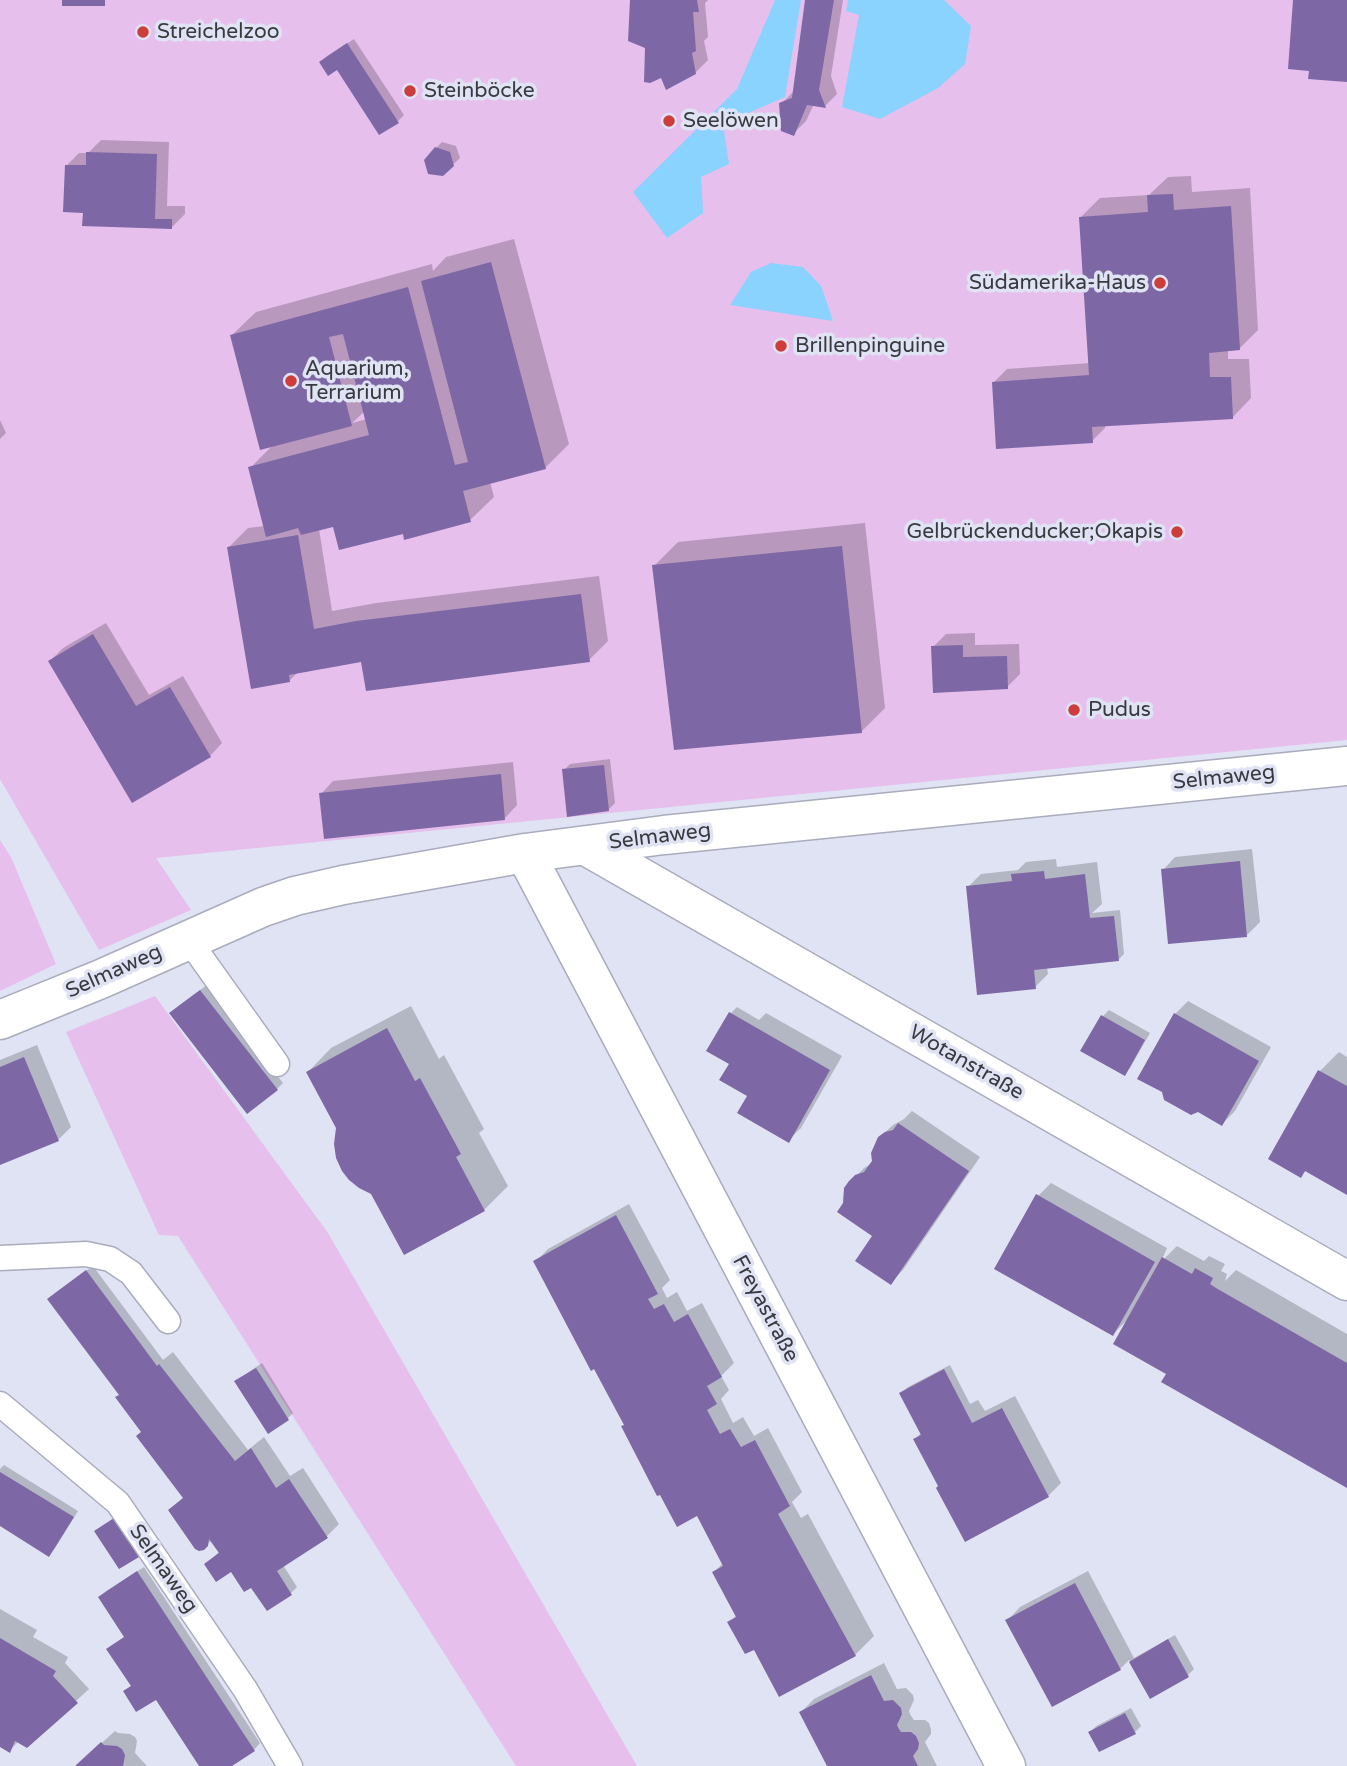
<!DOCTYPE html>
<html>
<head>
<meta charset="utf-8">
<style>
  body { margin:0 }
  canvas { display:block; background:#e0e3f4 }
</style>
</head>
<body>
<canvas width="1347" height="1766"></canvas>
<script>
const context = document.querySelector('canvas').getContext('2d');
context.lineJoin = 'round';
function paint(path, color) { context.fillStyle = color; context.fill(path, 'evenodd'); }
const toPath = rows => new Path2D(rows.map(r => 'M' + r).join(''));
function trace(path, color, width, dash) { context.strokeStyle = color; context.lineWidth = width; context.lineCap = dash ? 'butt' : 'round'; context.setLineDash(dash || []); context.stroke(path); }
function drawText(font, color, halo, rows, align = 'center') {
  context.font = font + ' "Varela Round",sans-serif'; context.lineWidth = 7; context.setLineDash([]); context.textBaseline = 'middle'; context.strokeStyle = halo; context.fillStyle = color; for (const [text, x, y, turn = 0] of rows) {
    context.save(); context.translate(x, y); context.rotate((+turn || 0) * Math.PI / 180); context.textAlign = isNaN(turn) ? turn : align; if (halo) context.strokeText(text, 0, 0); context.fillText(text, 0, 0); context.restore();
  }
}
const green = toPath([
  [0,0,1347,0,1347,740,156,858,191,910,99,950,0,779],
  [0,840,11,857,56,964,0,991],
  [155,996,328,1233,637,1766,516,1766,178,1236,159,1235,66,1032]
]);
const water = toPath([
  [775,0,801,0,785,97,723,124,729,164,701,177,703,213,667,238,633,192,737,89],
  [848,0,944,0,971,26,965,64,938,88,880,119,842,107,859,15,846,11],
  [771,263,803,267,821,286,833,321,730,305,751,272]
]);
const shadow = toPath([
  [632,0,708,0,705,3,708,37,704,41,708,60,695,73,646,47],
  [807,0,843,0,831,76,837,94,825,106,814,104,806,121,793,134,781,104,794,91],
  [354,39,404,115,398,121,337,68,321,62,327,56],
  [101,140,169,142,167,206,185,206,185,214,172,227,84,211,66,166,79,153,88,153],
  [442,142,456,146,460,158,443,174,436,148],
  [1191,176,1192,192,1250,188,1258,330,1239,349,1228,350,1228,359,1249,359,1251,398,1233,417,1105,425,1105,428,1092,441,994,382,1007,369,1090,363,1081,217,1100,198,1149,195,1168,177],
  [514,239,569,444,545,468,490,482,494,497,470,520,404,532,334,525,319,529,332,611,376,603,599,576,608,641,589,660,363,660,299,671,289,681,229,547,248,528,265,526,250,468,273,445,232,335,256,312,432,264,433,271,446,257],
  [365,411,367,419,352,423],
  [0,420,6,433,0,439],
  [865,523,885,708,861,732,654,566,678,542],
  [106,623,149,695,183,676,222,743,210,756,50,661,63,648],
  [975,633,975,645,1019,644,1020,674,1007,687,933,647,946,634],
  [610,759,615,803,608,810,564,770,570,764],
  [513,762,517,805,505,818,321,794,333,781],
  [1252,849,1260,922,1247,935,1163,870,1175,857],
  [1056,859,1057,867,1097,862,1102,904,1092,913,1120,910,1124,954,1118,960,1047,967,1048,974,1035,987,968,887,981,874,1018,870,1026,862],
  [207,985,283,1083,277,1089,177,1007],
  [1188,1001,1271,1047,1235,1111,1222,1124,1175,1014],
  [411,1006,439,1059,444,1055,484,1129,479,1133,508,1186,484,1210,338,1128,308,1072,331,1048],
  [737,1007,759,1020,766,1013,842,1056,801,1128,788,1140,749,1095,731,1063,731,1013],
  [1109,1010,1150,1033,1130,1068,1124,1074,1082,1051,1103,1016],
  [37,1045,71,1127,58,1140,0,1163,0,1060],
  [1339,1052,1347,1057,1347,1193,1307,1170,1300,1176,1270,1158,1320,1071],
  [912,1111,980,1157,903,1270,890,1283,875,1235,845,1203,850,1182,864,1168,874,1162,879,1138,893,1125,904,1119],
  [1051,1183,1167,1248,1161,1262,1177,1246,1204,1261,1209,1256,1225,1264,1221,1271,1227,1274,1225,1281,1236,1270,1347,1334,1347,1486,1172,1367,1128,1319,1113,1334,1038,1196],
  [629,1204,670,1280,662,1288,667,1298,677,1292,687,1311,702,1303,734,1363,721,1376,729,1390,721,1399,733,1423,743,1417,754,1436,768,1428,802,1492,792,1502,801,1518,808,1514,874,1636,855,1655,755,1647,729,1623,737,1615,714,1572,724,1562,698,1514,626,1424,536,1261,548,1249],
  [93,1266,163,1360,173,1352,248,1450,264,1437,290,1476,303,1468,339,1524,327,1536,283,1565,297,1587,291,1593,267,1609,253,1588,232,1569,206,1564,220,1551,212,1540,203,1548,171,1510,184,1497,55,1293],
  [262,1363,293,1413,287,1419,237,1382,243,1376],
  [950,1365,970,1404,978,1400,985,1411,1015,1396,1061,1483,1048,1496,966,1539,915,1439,922,1432,901,1393,908,1387],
  [4,1465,78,1511,55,1548,49,1555,0,1524,0,1469],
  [144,1567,260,1743,254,1750,229,1766,201,1766,156,1697,125,1691,132,1685,126,1636,100,1597,106,1591],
  [1088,1571,1134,1658,1175,1635,1194,1669,1188,1675,1150,1696,1129,1660,1120,1669,1053,1705,1008,1620,1020,1607],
  [0,1609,37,1630,33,1637,68,1657,65,1663,89,1689,27,1746,19,1741,9,1751,0,1745],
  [884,1663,897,1689,906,1688,913,1695,914,1700,909,1711,911,1716,914,1720,925,1720,929,1723,931,1729,931,1734,925,1742,937,1766,829,1766,801,1712,814,1699],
  [1131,1708,1141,1726,1135,1732,1100,1750,1090,1732,1096,1726],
  [115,1731,118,1733,130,1734,135,1737,137,1741,135,1753,147,1766,76,1766]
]);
const building = toPath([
  [62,0,105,0,105,6,62,6],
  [630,0,697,0,699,12,693,12,696,51,692,53,696,74,666,90,661,78,650,83,644,82,645,48,628,41],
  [805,0,834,0,819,90,826,108,807,105,794,136,781,131,779,103,792,98],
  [1293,0,1347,0,1347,82,1308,79,1309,71,1288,69],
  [347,43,399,123,379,135,337,70,328,76,319,62],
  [435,147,450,152,454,166,443,176,428,174,424,160],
  [86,152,157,154,155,219,172,219,172,229,82,226,83,213,63,212,65,165,86,165],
  [1173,194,1174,210,1231,206,1240,350,1209,353,1210,377,1231,377,1233,419,1092,427,1093,443,996,449,992,382,1089,375,1079,217,1148,212,1147,195],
  [491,262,546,469,463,491,471,522,404,540,403,534,339,550,333,527,301,535,298,528,266,537,248,467,369,435,343,334,329,337,352,426,260,450,230,335,408,287,455,465,468,462,421,281],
  [298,535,314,629,356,621,581,594,590,662,366,691,361,662,289,675,290,682,251,689,227,547],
  [842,546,862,733,674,750,652,565],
  [93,634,136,706,170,687,211,757,132,803,48,661],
  [963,645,963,657,1007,656,1008,689,933,693,931,646],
  [604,765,609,811,567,817,562,769],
  [501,774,505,820,324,839,319,793],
  [1240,861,1247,937,1168,944,1161,869],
  [1044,871,1045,879,1085,874,1090,918,1114,916,1119,961,1034,970,1036,989,977,995,966,886,1012,881,1011,874],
  [200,990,278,1090,247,1114,169,1013],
  [729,1012,830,1070,789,1143,737,1113,747,1096,719,1080,729,1064,706,1051],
  [1174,1013,1259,1061,1222,1126,1198,1112,1191,1115,1164,1100,1162,1092,1137,1079],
  [1101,1015,1145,1040,1125,1076,1080,1051],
  [387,1028,415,1081,420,1078,461,1154,456,1157,485,1211,404,1255,371,1194,359,1188,349,1180,342,1171,336,1158,334,1144,336,1128,306,1072],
  [24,1057,59,1141,0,1165,0,1067],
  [1318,1070,1347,1086,1347,1195,1305,1171,1301,1178,1268,1159],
  [898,1123,969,1171,891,1285,855,1261,872,1236,837,1212,843,1203,844,1188,849,1181,855,1175,864,1172,872,1161,871,1153,878,1137,885,1132,893,1130],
  [1036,1194,1155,1262,1113,1336,994,1269],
  [616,1215,658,1294,648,1299,654,1309,664,1304,674,1322,688,1314,722,1377,707,1386,717,1404,707,1410,720,1434,730,1429,741,1447,755,1440,790,1506,778,1514,856,1656,779,1697,754,1650,745,1654,727,1622,736,1617,712,1572,723,1566,697,1516,677,1527,660,1495,657,1496,621,1426,624,1425,594,1369,591,1371,533,1261],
  [1162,1257,1192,1274,1195,1268,1213,1278,1210,1284,1216,1288,1347,1363,1347,1488,1161,1382,1166,1374,1113,1344],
  [86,1270,157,1366,159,1364,235,1461,251,1448,276,1488,289,1479,328,1538,277,1571,292,1595,267,1611,251,1588,244,1592,231,1572,216,1582,204,1564,219,1553,209,1539,208,1546,204,1550,199,1551,195,1549,168,1510,183,1498,136,1436,141,1432,115,1397,119,1395,47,1299],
  [256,1368,289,1420,268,1434,234,1381],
  [944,1369,972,1423,1002,1408,1049,1497,965,1542,936,1488,938,1486,913,1439,921,1435,899,1393],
  [0,1472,74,1517,49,1557,0,1526],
  [114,1518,139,1557,119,1569,94,1531],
  [137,1571,255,1751,232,1766,199,1766,156,1700,136,1712,123,1691,131,1686,106,1649,124,1637,98,1597],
  [1075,1583,1121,1670,1052,1707,1005,1620],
  [0,1638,56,1671,53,1676,78,1703,27,1748,15,1741,10,1753,0,1747],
  [1168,1639,1189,1677,1150,1699,1129,1662],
  [871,1675,884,1701,893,1700,901,1708,902,1714,897,1725,899,1729,901,1732,911,1732,916,1736,919,1743,918,1749,913,1756,918,1766,827,1766,799,1712],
  [1125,1713,1136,1734,1099,1752,1088,1732],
  [101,1742,104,1745,117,1746,122,1749,125,1755,123,1766,75,1766]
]);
const service = toPath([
  [188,939,277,1064],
  [0,1258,86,1254,110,1259,131,1273,168,1321],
  [0,1404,118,1503,245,1689,290,1766]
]);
const minor = toPath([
  [586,846,1347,1281],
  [525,853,1006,1766],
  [0,1020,101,979,263,907,295,896,343,885,525,853,664,835,1347,766]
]);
const markers = [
  [143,32,7,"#cc3d3b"],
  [410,91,7,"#cc3d3b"],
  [669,121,7,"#cc3d3b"],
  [1160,283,7,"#cc3d3b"],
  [781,346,7,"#cc3d3b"],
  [291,381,7,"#cc3d3b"],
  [1177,532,7,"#cc3d3b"],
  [1074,710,7,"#cc3d3b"]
];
const poiNames = [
  ["Streichelzoo",157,32],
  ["Steinböcke",424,91],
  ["Seelöwen",683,121],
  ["Südamerika-Haus",1146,283,"right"],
  ["Brillenpinguine",795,346],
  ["Aquarium,",305,369],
  ["Terrarium",305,393],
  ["Gelbrückenducker;Okapis",1163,532,"right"],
  ["Pudus",1088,710]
];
const streetNames = [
  ["Selmaweg",1224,778,-6],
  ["Selmaweg",660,837,-7],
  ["Selmaweg",114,972,-24],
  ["Wotanstraße",966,1063,30],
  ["Freyastraße",765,1309,62],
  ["Selmaweg",163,1569,55]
];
paint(green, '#e6bfed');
paint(water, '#89d3fe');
paint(shadow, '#0003');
paint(building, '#7d67a5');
trace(service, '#a9acbc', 27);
trace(minor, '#a9acbc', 41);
trace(service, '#fff', 24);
trace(minor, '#fff', 38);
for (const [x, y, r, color] of markers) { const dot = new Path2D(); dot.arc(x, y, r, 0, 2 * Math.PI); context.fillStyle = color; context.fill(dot); trace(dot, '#e0e3f4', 2.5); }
drawText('21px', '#393a40', '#e0e3f4', poiNames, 'left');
drawText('21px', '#393a40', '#e0e3f4', streetNames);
</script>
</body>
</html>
